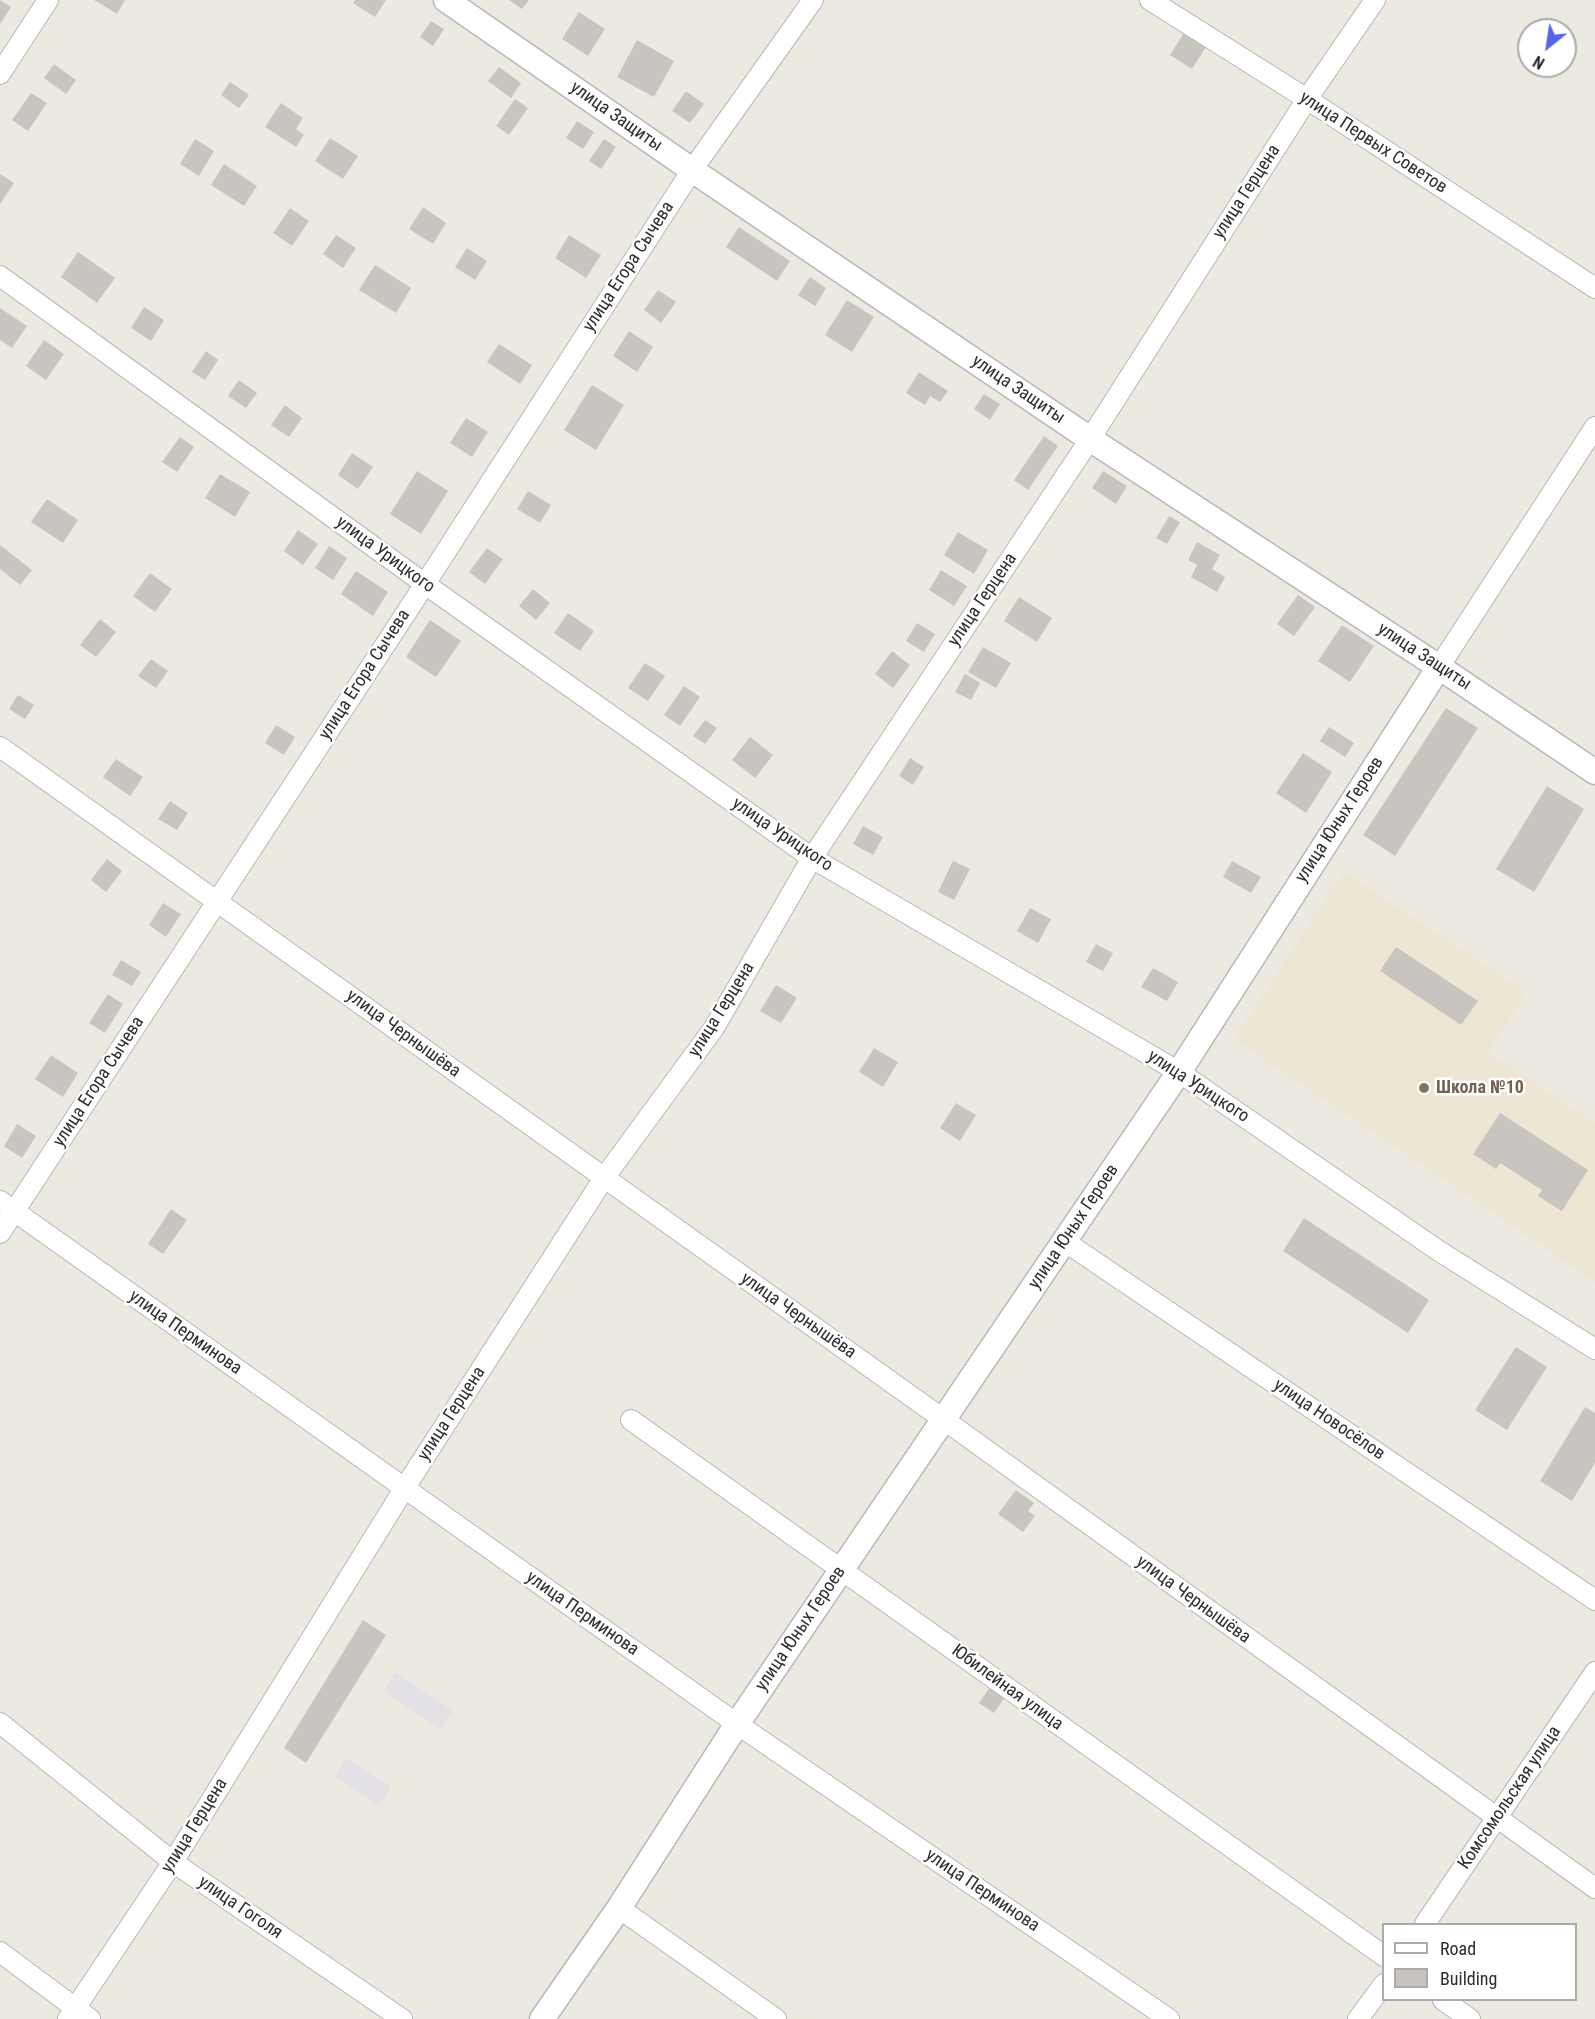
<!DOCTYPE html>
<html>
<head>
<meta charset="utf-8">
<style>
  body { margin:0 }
  #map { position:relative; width:1595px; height:2019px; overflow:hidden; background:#ece9e1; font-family:"Roboto Condensed",sans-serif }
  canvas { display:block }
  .legend { position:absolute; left:1382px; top:1923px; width:195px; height:78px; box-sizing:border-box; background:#fff; border:2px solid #ababab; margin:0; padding:8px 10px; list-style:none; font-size:18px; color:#2d2d2d }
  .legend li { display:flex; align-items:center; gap:12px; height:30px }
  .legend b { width:30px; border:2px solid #ababab }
  .north { position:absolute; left:1517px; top:18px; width:60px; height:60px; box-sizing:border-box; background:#fff; border:2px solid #ababab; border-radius:50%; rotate:210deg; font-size:16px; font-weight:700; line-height:24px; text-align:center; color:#2d2d2d }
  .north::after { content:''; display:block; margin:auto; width:21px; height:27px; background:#5765e4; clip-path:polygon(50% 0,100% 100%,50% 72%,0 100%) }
</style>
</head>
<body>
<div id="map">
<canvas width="1595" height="2019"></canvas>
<ul class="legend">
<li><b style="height:8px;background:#fff"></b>Road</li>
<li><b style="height:16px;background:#c8c5c0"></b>Building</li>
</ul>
<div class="north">N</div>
</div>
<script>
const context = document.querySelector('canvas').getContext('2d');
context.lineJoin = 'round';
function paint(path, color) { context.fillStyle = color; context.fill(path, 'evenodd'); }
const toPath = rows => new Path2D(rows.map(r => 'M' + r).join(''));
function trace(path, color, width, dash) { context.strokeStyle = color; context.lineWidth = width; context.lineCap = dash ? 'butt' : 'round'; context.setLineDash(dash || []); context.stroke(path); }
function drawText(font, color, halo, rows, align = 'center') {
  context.font = font + ' "Roboto Condensed",sans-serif'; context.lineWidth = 5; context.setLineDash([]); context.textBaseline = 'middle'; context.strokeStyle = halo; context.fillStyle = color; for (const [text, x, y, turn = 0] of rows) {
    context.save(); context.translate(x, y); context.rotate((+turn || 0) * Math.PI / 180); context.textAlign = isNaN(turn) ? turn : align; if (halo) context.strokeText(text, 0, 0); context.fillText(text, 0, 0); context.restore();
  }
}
const industrial = toPath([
  [395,1672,454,1711,441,1730,383,1692],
  [347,1758,391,1787,379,1805,335,1776]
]);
const education = toPath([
  [1343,871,1527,993,1488,1053,1595,1123,1595,1282,1234,1039]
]);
const building = toPath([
  [0,0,11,7,0,24],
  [94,0,125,0,117,14],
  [355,0,386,0,375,17,353,3],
  [509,0,529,0,522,9],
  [579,12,605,29,588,56,562,39],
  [431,21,444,29,433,46,420,37],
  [1184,33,1206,47,1192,69,1170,55],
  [637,40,674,61,654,97,617,77],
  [54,64,76,80,66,94,44,78],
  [499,67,521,83,511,98,488,81],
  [230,82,249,95,239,108,221,95],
  [686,91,704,104,690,123,672,111],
  [31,93,47,103,28,131,12,120],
  [515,99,528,108,509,135,496,126],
  [281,103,303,118,296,129,304,135,296,147,265,127],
  [577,121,594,132,583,149,566,138],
  [330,138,358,156,343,179,315,161],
  [195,139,214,151,199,176,180,164],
  [604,139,616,147,601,169,589,161],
  [224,164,257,186,244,206,211,185],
  [0,174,14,183,0,204],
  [423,207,446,223,433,244,409,229],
  [290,208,309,221,292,246,273,233],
  [739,227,790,261,777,281,726,247],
  [336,235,356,248,343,268,323,254],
  [569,235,601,255,586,278,555,258],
  [467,248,487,261,475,280,455,267],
  [78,252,115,278,97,303,61,277],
  [375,265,411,288,396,313,359,290],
  [810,277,826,288,815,306,798,295],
  [658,290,676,302,661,323,644,310],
  [847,300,874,317,852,352,825,335],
  [144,307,164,320,151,341,131,328],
  [0,308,27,326,12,348,0,340],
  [629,331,653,347,637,372,613,356],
  [44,340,64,354,46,380,26,366],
  [499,344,532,365,520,384,487,362],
  [206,351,218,360,205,380,192,372],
  [919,372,948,391,940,402,930,396,925,405,906,393],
  [239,380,257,393,246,408,228,396],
  [592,385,624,405,596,450,564,430],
  [984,394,1000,404,990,420,974,409],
  [285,405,302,418,289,437,271,425],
  [466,418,488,432,472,457,450,443],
  [1044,436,1058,446,1028,490,1014,480],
  [180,437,194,447,177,472,162,462],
  [352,453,373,467,358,489,338,475],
  [417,471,448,491,421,534,390,514],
  [1103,471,1127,486,1116,504,1092,488],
  [220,474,250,492,235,517,205,498],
  [528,491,551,505,540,523,517,509],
  [47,499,78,520,63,543,31,522],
  [1169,516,1180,522,1167,544,1156,538],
  [298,530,318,544,303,565,284,551],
  [958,532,988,550,974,574,944,555],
  [1197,542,1220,555,1212,569,1225,577,1217,592,1191,577,1197,565,1188,560],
  [0,545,32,570,20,585,0,569],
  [329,546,347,558,333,580,315,568],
  [487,548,503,559,485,584,469,572],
  [941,570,967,586,954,606,929,590],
  [356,571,388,592,373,616,341,594],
  [150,573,172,589,155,612,133,596],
  [533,589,550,603,536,620,519,606],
  [1298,595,1315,607,1294,636,1277,624],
  [1019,597,1052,618,1037,642,1004,621],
  [568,613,594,631,580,651,554,633],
  [100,619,116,632,96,657,80,645],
  [430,620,461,641,436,677,406,657],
  [917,623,935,634,924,652,906,641],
  [1342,625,1374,646,1350,682,1318,661],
  [983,647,1011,663,996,688,968,672],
  [892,651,910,665,893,688,875,674],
  [151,659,168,671,156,688,138,676],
  [645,663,665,676,648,701,628,688],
  [965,674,980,683,971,700,955,692],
  [684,686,700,697,680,726,664,715],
  [18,695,34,705,25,719,9,709],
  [1446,708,1478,728,1395,856,1363,835],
  [705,720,717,728,705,744,693,736],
  [276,725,295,737,284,755,265,743],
  [1329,727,1354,743,1345,757,1320,741],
  [750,737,773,755,755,778,732,760],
  [1303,753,1332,772,1306,813,1276,793],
  [910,758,924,767,913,785,899,776],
  [116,759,143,777,130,796,103,777],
  [1547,786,1584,809,1534,892,1496,869],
  [170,801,188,813,177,830,158,819],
  [863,826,883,837,873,855,853,844],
  [107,859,122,871,106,892,91,880],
  [953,861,970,869,954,900,938,892],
  [1232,861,1261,877,1251,893,1223,877],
  [163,903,181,914,166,937,149,925],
  [1030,908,1051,919,1038,943,1017,931],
  [1096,944,1113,953,1103,971,1086,962],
  [1396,947,1478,1001,1461,1025,1380,971],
  [121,960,141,972,132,986,112,975],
  [1153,968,1178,982,1167,1001,1141,987],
  [776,985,797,998,781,1023,760,1011],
  [108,994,123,1004,105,1033,89,1023],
  [874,1048,898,1062,883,1087,859,1072],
  [51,1055,78,1073,63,1097,35,1079],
  [956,1103,976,1115,960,1141,940,1128],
  [1500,1113,1588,1170,1562,1211,1538,1196,1542,1190,1500,1163,1496,1169,1473,1154],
  [17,1124,36,1136,22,1158,4,1146],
  [171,1209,187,1220,163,1254,148,1244],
  [1304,1218,1429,1300,1408,1333,1283,1251],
  [1516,1347,1547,1367,1507,1430,1475,1410],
  [1585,1407,1595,1413,1595,1463,1572,1501,1540,1481],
  [1016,1490,1034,1503,1028,1511,1035,1516,1023,1532,998,1514],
  [363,1620,386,1635,306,1763,284,1748],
  [990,1687,1005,1697,994,1713,979,1703]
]);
const minor = toPath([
  [1150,0,1307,99,1595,288],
  [0,74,48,0],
  [0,276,425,584,812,858,1179,1072,1439,1251,1595,1349],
  [1439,667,1595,427],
  [0,747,943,1419,1595,1888],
  [0,1201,737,1724,1169,2019],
  [0,1233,425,584,692,170,813,0],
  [1064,1241,1595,1600],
  [631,1420,1384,1956],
  [0,1723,173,1862,402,2019],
  [619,1908,776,2019],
  [1425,1924,1595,1672],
  [0,1952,90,2019],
  [1443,2000,1470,2019],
  [68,2019,173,1862,404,1489,604,1178,714,1028,812,858,1090,439,1307,99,1375,0],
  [1358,2019,1384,1984]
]);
const tertiary = toPath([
  [446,0,692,170,1090,439,1439,667,1595,772],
  [542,2019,619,1908,737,1724,1179,1072,1439,667]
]);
const markers = [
  [1424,1088,6,"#8d6e63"]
];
const streetNames = [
  ["улица Защиты",616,117,35],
  ["улица Первых Советов",1373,143,33],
  ["улица Герцена",1247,192,-57],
  ["улица Егора Сычева",629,267,-57],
  ["улица Защиты",1018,390,34],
  ["улица Урицкого",385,555,36],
  ["улица Герцена",983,600,-56],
  ["улица Защиты",1424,657,33],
  ["улица Егора Сычева",365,675,-57],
  ["улица Юных Героев",1340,820,-57],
  ["улица Урицкого",782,835,34],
  ["улица Герцена",722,1010,-58],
  ["улица Чернышёва",403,1034,36],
  ["улица Егора Сычева",99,1082,-57],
  ["улица Урицкого",1198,1087,33],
  ["улица Юных Героев",1074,1227,-56],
  ["улица Чернышёва",798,1316,35],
  ["улица Перминова",185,1333,35],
  ["улица Герцена",452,1414,-57],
  ["улица Новосёлов",1329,1420,34],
  ["улица Чернышёва",1193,1600,36],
  ["улица Перминова",582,1614,35],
  ["улица Юных Героев",801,1629,-56],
  ["Юбилейная улица",1007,1688,36],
  ["Комсомольская улица",1510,1798,-56],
  ["улица Герцена",195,1826,-58],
  ["улица Перминова",982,1891,34],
  ["улица Гоголя",240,1908,34]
];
const educationNames = [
  ["Школа №10",1436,1088]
];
paint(industrial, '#e3e1e6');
paint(education, '#ece6d3');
paint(building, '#c8c5c0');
trace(minor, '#b5b6bf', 22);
trace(tertiary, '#b5b6bf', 27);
trace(minor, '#fff', 20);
trace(tertiary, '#fff', 24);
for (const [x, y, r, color] of markers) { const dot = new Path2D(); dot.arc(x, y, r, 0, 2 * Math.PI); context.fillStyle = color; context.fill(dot); trace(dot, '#fff', 2); }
drawText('18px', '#2d2d2d', '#fff', streetNames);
drawText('bold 18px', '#785e54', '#fff', educationNames, 'left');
</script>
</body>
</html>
